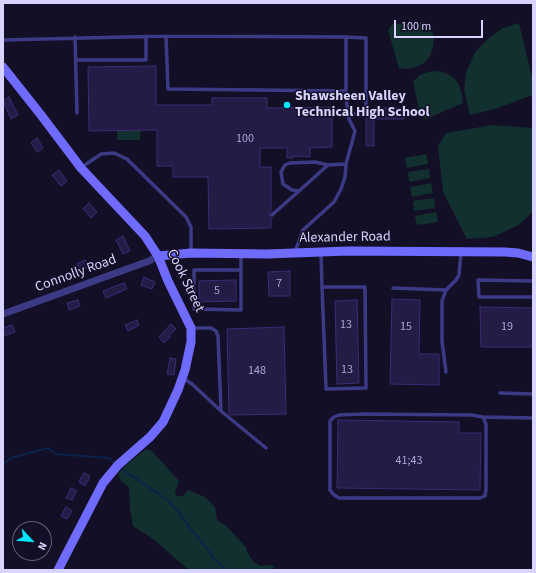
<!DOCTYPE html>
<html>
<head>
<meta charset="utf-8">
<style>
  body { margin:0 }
  #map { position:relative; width:536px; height:573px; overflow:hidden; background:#130f26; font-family:"Source Sans 3",sans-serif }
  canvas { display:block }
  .frame { position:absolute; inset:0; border:4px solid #d9d4ff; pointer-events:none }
  .north { position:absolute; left:12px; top:521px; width:40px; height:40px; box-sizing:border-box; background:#130f26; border:1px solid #625e7d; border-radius:50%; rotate:116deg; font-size:11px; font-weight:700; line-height:16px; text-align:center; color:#d9d4ff }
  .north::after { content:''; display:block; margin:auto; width:14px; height:18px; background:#00e5ff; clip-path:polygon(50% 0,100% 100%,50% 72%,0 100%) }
  .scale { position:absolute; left:394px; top:20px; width:89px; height:18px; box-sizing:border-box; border:2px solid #d9d4ff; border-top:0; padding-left:5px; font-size:12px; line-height:14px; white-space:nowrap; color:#d9d4ff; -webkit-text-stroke:3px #130f26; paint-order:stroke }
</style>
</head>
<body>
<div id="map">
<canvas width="536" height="573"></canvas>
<div class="frame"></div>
<div class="north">N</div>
<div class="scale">100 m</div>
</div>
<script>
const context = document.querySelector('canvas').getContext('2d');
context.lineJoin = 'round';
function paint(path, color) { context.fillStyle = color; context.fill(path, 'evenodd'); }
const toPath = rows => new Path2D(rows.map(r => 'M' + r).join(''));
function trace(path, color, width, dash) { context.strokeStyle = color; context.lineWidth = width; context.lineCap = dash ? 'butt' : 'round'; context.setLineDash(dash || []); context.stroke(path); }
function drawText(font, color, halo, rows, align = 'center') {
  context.font = font + ' "Source Sans 3",sans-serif'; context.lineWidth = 3; context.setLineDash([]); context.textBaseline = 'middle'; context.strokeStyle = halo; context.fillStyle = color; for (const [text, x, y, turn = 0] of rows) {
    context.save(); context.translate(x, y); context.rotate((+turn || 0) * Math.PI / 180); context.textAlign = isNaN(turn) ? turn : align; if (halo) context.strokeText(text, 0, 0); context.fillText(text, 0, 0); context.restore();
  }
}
const green = toPath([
  [427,22,432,30,434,39,433,48,430,56,424,63,416,67,407,69,399,68,388,30,393,24],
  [519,23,533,81,532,95,498,108,470,115,464,90,466,73,475,52,490,37,503,28],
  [437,71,446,73,454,78,459,85,462,94,463,103,426,119,420,115,413,81,420,75,428,72],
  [492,125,533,128,533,211,519,225,493,237,467,239,443,192,438,146,446,133],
  [141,128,140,140,117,140,117,129],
  [426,154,428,164,407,168,405,158],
  [429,169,430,178,409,182,408,172],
  [431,183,433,193,412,197,410,187],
  [434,198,435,208,414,211,413,201],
  [436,212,438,222,417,225,415,216],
  [146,449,152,451,179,481,175,492,176,496,183,496,188,490,205,497,215,507,217,520,226,526,246,547,247,552,253,561,260,566,267,565,275,566,271,570,189,570,153,539,133,526,130,509,129,487,121,481,118,474,127,464]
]);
const stream = toPath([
  [3,464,11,458,48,448,56,454,109,458,114,463],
  [122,469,170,502,218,563,227,570]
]);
const building = toPath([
  [156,66,156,105,212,105,212,98,267,98,267,108,332,107,332,147,310,148,310,157,293,156,293,158,287,158,287,148,260,148,260,167,271,167,271,211,269,215,271,218,271,228,209,229,208,177,173,177,173,166,157,166,157,130,89,131,88,67,156,66],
  [9,97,18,115,11,119,3,101,9,97],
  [383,108,404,108,404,119,374,119,374,146,366,146,366,113,383,112,383,108],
  [37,138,43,148,37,152,31,143,37,138],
  [59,170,67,181,61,186,52,175,59,170],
  [89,203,97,212,91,218,83,209,89,203],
  [123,236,130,251,123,254,116,240,123,236],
  [85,260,89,266,81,271,77,264,85,260],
  [290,271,290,296,269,296,268,272,290,271],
  [144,277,155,282,152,289,141,285,144,277],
  [236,280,236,301,199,302,199,281,236,280],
  [124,283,127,289,106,298,103,291,124,283],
  [392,299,420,300,419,354,439,354,439,385,390,384,392,299],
  [78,300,80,306,69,310,67,303,78,300],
  [357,300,359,383,337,384,335,301,357,300],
  [480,307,533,308,533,347,481,347,480,307],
  [137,320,139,325,128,331,125,325,137,320],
  [171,324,176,329,169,336,170,337,164,343,159,337,171,324],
  [12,325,15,332,3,336,3,328,12,325],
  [284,327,286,414,231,415,229,414,227,329,284,327],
  [170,358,176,359,174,375,167,374,170,358],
  [338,420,459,422,459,433,481,433,480,490,337,488,338,420],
  [84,473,90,476,85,486,79,482,84,473],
  [71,488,77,491,72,500,66,498,71,488],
  [66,507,72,511,67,519,61,516,66,507]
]);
const lane = toPath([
  [166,36,168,89,346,91],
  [75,37,77,113],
  [346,37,366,38,366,109,348,117],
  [3,40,166,36,346,37,346,95,348,117,355,131,346,164],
  [76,60,146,60,146,36],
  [82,167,101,154,114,153,127,159,186,217,191,227,191,252],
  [272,215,299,191,292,190,283,184,281,172,285,165,290,163,315,162,328,165,299,191],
  [295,252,303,230,334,202,341,189,345,177,346,164,328,165],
  [321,253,322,287,326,389,366,388,365,287,322,287],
  [241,254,241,310,194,309,194,270,241,270],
  [533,281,478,280,479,297,533,297],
  [393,288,446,290],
  [192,328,211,328,216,331,218,336,221,411],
  [446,372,442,341,442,301,446,290,456,280,459,275,461,253],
  [183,378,192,384,221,411,266,448],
  [500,393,533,394],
  [483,417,486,424,486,489,485,496,480,498,339,498,333,494,330,490,330,421,334,417,339,415,364,414,471,415,483,417,533,418]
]);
const street = toPath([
  [3,314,149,261,158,256]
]);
const secondary = toPath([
  [3,67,41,115,81,168,145,236,158,256,168,281,191,328,191,342,185,370,178,390,163,422,150,437,118,465,103,483,58,570],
  [158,256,191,253,267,254,348,251,505,252,518,253,533,257]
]);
const markers = [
  [287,105,4,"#00e5ff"]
];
const numberNames = [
  ["100",245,139],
  ["7",279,284],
  ["5",217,291],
  ["13",346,325],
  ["15",406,327],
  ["19",507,327],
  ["13",347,370],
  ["148",257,371],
  ["41;43",409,461]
];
const poiNames = [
  ["Shawsheen Valley",295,97],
  ["Technical High School",295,113]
];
const streetNames = [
  ["Alexander Road",345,238,-1],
  ["Connolly Road",76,274,-20],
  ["Cook Street",185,281,64]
];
paint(green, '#12302f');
trace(stream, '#0c2248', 2);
paint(building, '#241b47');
trace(building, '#3b2d73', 1);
trace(lane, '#3d3a85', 3.5);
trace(street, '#3d3a85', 7);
trace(secondary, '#6f6bff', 9);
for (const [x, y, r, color] of markers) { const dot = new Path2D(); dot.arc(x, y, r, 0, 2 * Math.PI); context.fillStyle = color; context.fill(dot); trace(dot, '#130f26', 1.5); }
drawText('12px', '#aca6d1', null, numberNames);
drawText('bold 14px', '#d9d4ff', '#130f26', poiNames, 'left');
drawText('14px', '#d9d4ff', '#130f26', streetNames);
</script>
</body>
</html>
